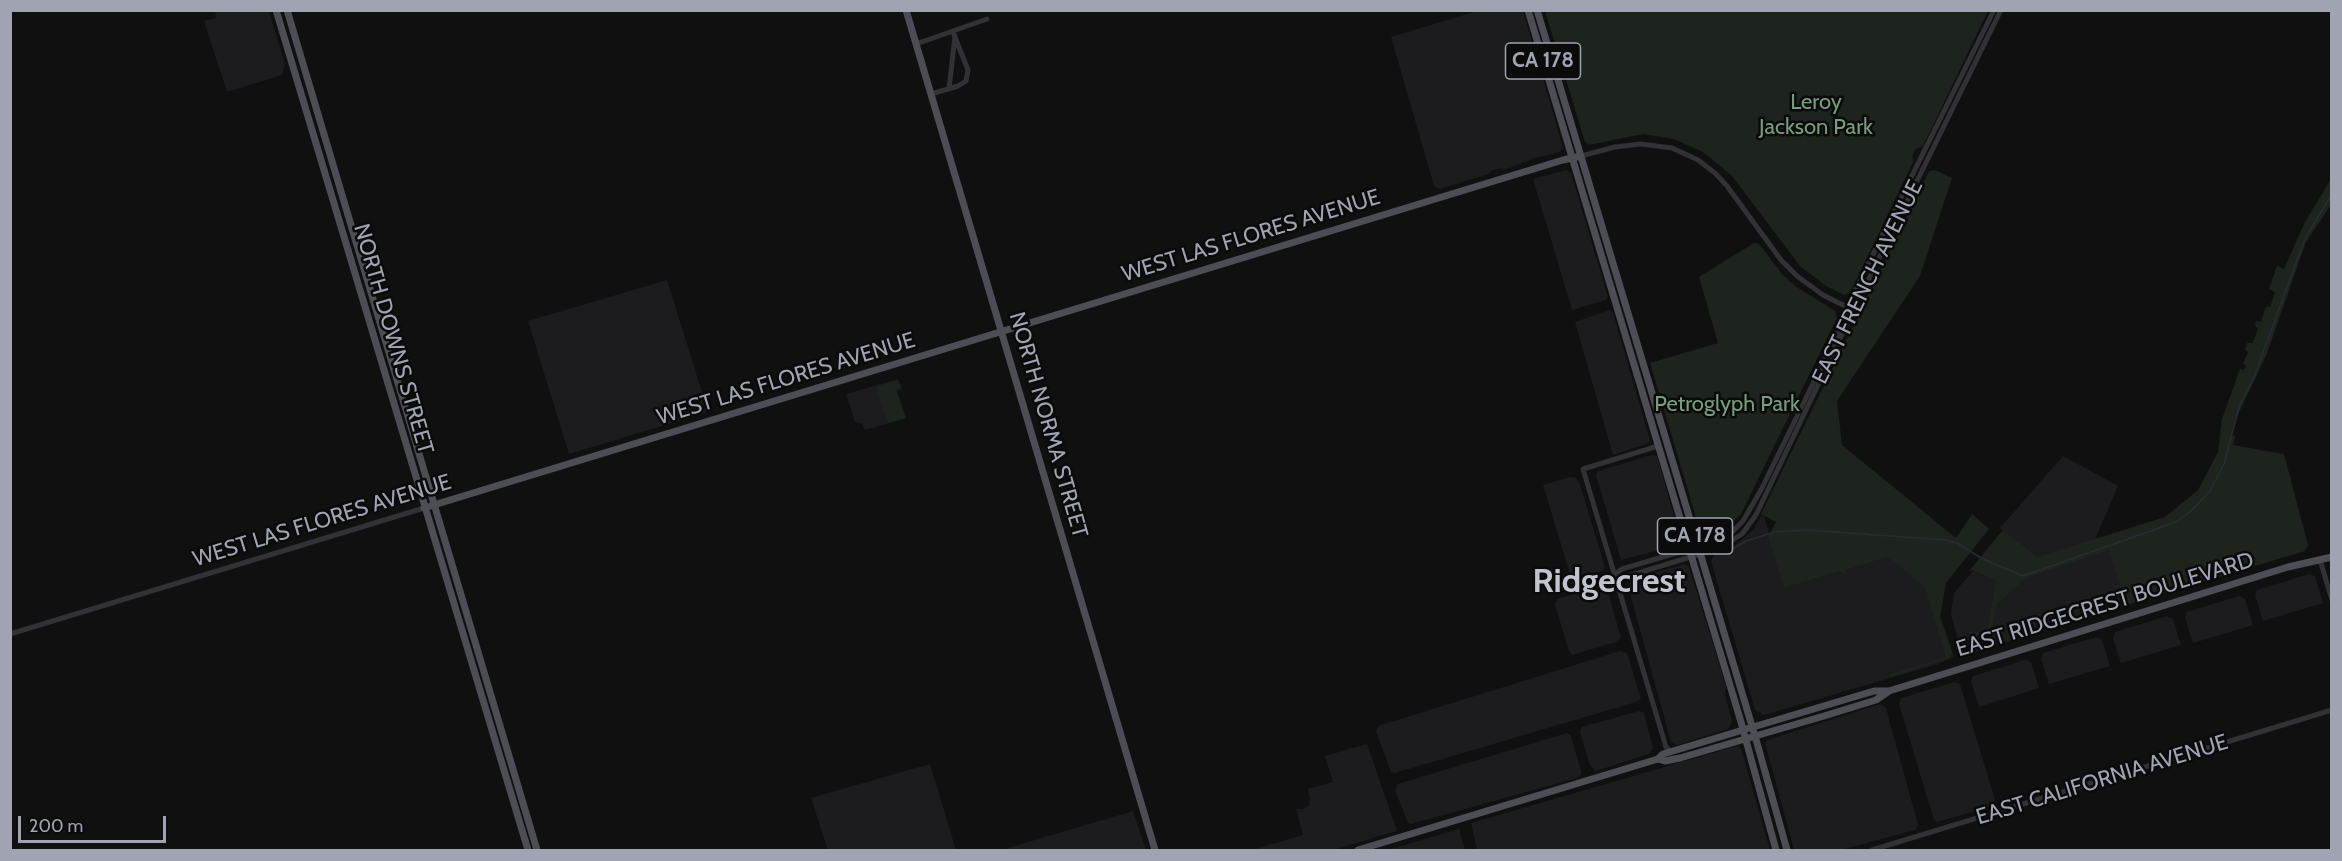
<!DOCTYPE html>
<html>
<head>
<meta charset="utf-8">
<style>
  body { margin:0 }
  #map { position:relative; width:2342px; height:861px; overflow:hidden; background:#101011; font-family:Cabin,sans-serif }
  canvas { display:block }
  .frame { position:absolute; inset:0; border:12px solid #a0a4b2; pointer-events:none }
  .scale { position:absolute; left:18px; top:816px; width:148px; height:27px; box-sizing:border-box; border:3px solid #a0a4b2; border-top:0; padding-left:8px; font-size:18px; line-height:21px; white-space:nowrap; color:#a0a4b2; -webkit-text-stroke:4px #0b0b0c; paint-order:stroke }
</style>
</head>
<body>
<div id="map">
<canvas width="2342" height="861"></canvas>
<div class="frame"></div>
<div class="scale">200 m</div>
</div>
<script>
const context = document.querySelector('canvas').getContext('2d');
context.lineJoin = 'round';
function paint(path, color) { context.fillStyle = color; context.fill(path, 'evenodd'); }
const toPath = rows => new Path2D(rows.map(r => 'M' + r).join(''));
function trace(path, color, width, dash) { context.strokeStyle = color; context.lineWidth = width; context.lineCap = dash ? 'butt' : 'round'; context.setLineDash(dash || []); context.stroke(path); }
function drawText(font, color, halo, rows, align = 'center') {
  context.font = font + ' Cabin,sans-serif'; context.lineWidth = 5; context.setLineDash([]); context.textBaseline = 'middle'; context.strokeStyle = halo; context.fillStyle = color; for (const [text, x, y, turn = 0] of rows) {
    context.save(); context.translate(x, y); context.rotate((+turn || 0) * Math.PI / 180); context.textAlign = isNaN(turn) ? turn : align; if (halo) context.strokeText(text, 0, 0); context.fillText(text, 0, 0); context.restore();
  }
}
const built = toPath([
  [1480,10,1523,11,1563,147,1560,152,1535,158,1504,170,1501,168,1491,171,1489,174,1439,189,1434,186,1391,37],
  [215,11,269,11,285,64,282,75,227,92,204,21,216,18],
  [1566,170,1571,173,1608,297,1606,300,1572,310,1533,179],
  [667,280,706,405,705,413,569,454,528,321],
  [1610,310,1613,313,1650,440,1649,443,1613,455,1575,322],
  [898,379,902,389,897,391,906,418,865,430,862,423,855,422,846,394],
  [1652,455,1657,456,1681,541,1679,545,1621,560,1596,475,1598,471],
  [2063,456,2118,486,2093,544,2035,559,2000,528],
  [1570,477,1576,478,1580,484,1605,567,1595,577,1573,584,1543,485],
  [1763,513,1786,587,1893,555,1930,585,1954,657,1938,664,1764,715,1755,710,1711,561,1715,554,1735,545,1753,530],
  [2112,549,2129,605,1968,654,1961,650,1951,614,1954,593,1974,570,2025,573],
  [1684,564,1689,567,1726,686,1725,694,1732,722,1728,729,1677,745,1671,742,1628,586,1631,580],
  [2309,574,2315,576,2323,603,2263,621,2255,595,2257,590],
  [1601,585,1607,588,1621,638,1616,642,1572,655,1569,651,1555,605,1557,599],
  [2239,596,2245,599,2253,625,2193,643,2185,618,2187,612],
  [2167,616,2173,619,2181,645,2121,663,2113,638,2115,632],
  [2096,637,2102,640,2110,666,2049,684,2041,659,2043,653],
  [1620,651,1627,653,1641,699,1636,702,1395,773,1391,772,1376,731,1378,726],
  [2025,660,2031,662,2039,688,1979,707,1971,681,1973,676],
  [1955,682,1960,684,1995,800,1994,806,1937,822,1934,820,1899,704,1901,698],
  [1880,704,1886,708,1918,825,1915,830,1841,850,1794,850,1765,743,1767,740],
  [1639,711,1644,713,1653,748,1649,754,1596,771,1590,766,1580,732,1582,727],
  [1567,733,1571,736,1582,774,1577,778,1411,824,1408,823,1395,790,1398,784],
  [1367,744,1397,831,1333,850,1252,850,1303,835,1296,809,1304,809,1309,806,1310,799,1308,789,1333,782,1325,756],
  [1737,746,1741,748,1770,850,1477,850,1471,823],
  [930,764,956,850,828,850,811,798],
  [1133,811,1146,850,1008,850,1008,848],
  [1459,829,1465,850,1387,850]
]);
const green = toPath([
  [1545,11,1545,10,1988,11,1923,146,1916,149,1912,156,1914,160,1850,293,1844,295,1826,286,1800,266,1732,176,1703,152,1674,139,1643,134,1589,145,1585,142],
  [1935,170,1952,178,1920,276,1837,401,1842,445,1956,538,1972,514,1989,529,1946,583,1940,618,1952,652,1951,657,1891,677,1890,674,1946,657,1925,587,1888,557,1845,570,1846,574,1840,571,1784,588,1768,537,1776,522,1761,514,1929,171],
  [2331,179,2331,205,2306,242,2266,356,2233,425,2232,435,2235,436,2233,445,2284,454,2308,545,2305,551,2126,605,2109,550,2026,578,1997,604,1990,634,1971,639,1968,631,1987,633,1996,580,1972,570,1969,571,2003,530,2037,557,2165,517,2198,490,2218,452,2222,419,2240,369,2244,370,2246,365,2243,364,2248,352,2245,350,2247,343,2253,343,2258,328,2255,326,2256,321,2261,322,2266,306,2270,307,2275,292,2269,289,2277,266,2284,269,2305,222],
  [1754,243,1759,244,1783,275,1795,286,1835,311,1837,318,1741,514,1723,531,1704,536,1701,534,1650,363,1718,343,1699,277],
  [898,380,901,388,896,390,906,418,888,423,876,387]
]);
const stream = toPath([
  [1724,554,1746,541,1775,532,1806,530,1946,540,1957,543,1981,558,2023,576,2176,522,2190,512,2210,491,2224,464,2239,407,2254,377,2300,252,2307,235,2332,194]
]);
const minor = toPath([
  [916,44,987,19],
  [949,89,955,36],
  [931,94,958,86,966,81,968,70,953,32],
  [1581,156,1615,147,1641,144,1672,148,1698,160,1715,173,1727,186,1781,260,1797,276,1823,295,1847,307],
  [1658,446,1583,469,1666,747,1671,752],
  [2320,560,2332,600],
  [1614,575,1625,577,1720,548,1742,534,1756,515,1859,299,2001,10],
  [1614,575,1622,569,1717,541,1729,535,1743,521,1761,490,1844,320,1847,307,1994,10],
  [10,634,424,508],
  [1872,850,2332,710]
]);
const major = toPath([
  [276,10,528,850],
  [287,10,537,850],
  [906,10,1155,850],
  [1528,10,1741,722,1776,850],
  [1537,10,1755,736,1787,850],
  [424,508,1563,160,1581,156],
  [1658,759,1665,761,1680,758,1824,716,1876,700,1889,691],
  [1358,850,1658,759,1663,754,1743,730,1874,691,1889,691,2288,567,2332,557]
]);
const shields = [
  [1543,61,75],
  [1695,536,75]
];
const shieldNames = [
  ["CA 178",1543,61],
  ["CA 178",1695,536]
];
const parkNames = [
  ["Leroy",1816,103],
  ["Jackson Park",1816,128],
  ["Petroglyph Park",1727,405]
];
const streetNames = [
  ["WEST LAS FLORES AVENUE",1251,236,-17],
  ["EAST FRENCH AVENUE",1868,282,-64],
  ["NORTH DOWNS STREET",393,339,74],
  ["WEST LAS FLORES AVENUE",786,379,-17],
  ["NORTH NORMA STREET",1048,425,74],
  ["WEST LAS FLORES AVENUE",322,521,-17],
  ["EAST RIDGECREST BOULEVARD",2105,605,-17],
  ["EAST CALIFORNIA AVENUE",2102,780,-17]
];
const townNames = [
  ["Ridgecrest",1609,582]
];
paint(built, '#1c1c1e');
paint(green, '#1c241d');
trace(stream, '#262d34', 1.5);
trace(minor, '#313136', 5);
trace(major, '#4d4e55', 7);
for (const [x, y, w] of shields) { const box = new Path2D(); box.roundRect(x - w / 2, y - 18, w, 36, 4.5); context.fillStyle = '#0b0b0c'; context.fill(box); trace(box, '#a0a4b2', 1.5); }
drawText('bold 21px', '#a0a4b2', null, shieldNames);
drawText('22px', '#779e7c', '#0b0b0c', parkNames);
drawText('22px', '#a0a4b2', '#0b0b0c', streetNames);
drawText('bold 34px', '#c1c4ce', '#0b0b0c', townNames);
</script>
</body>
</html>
